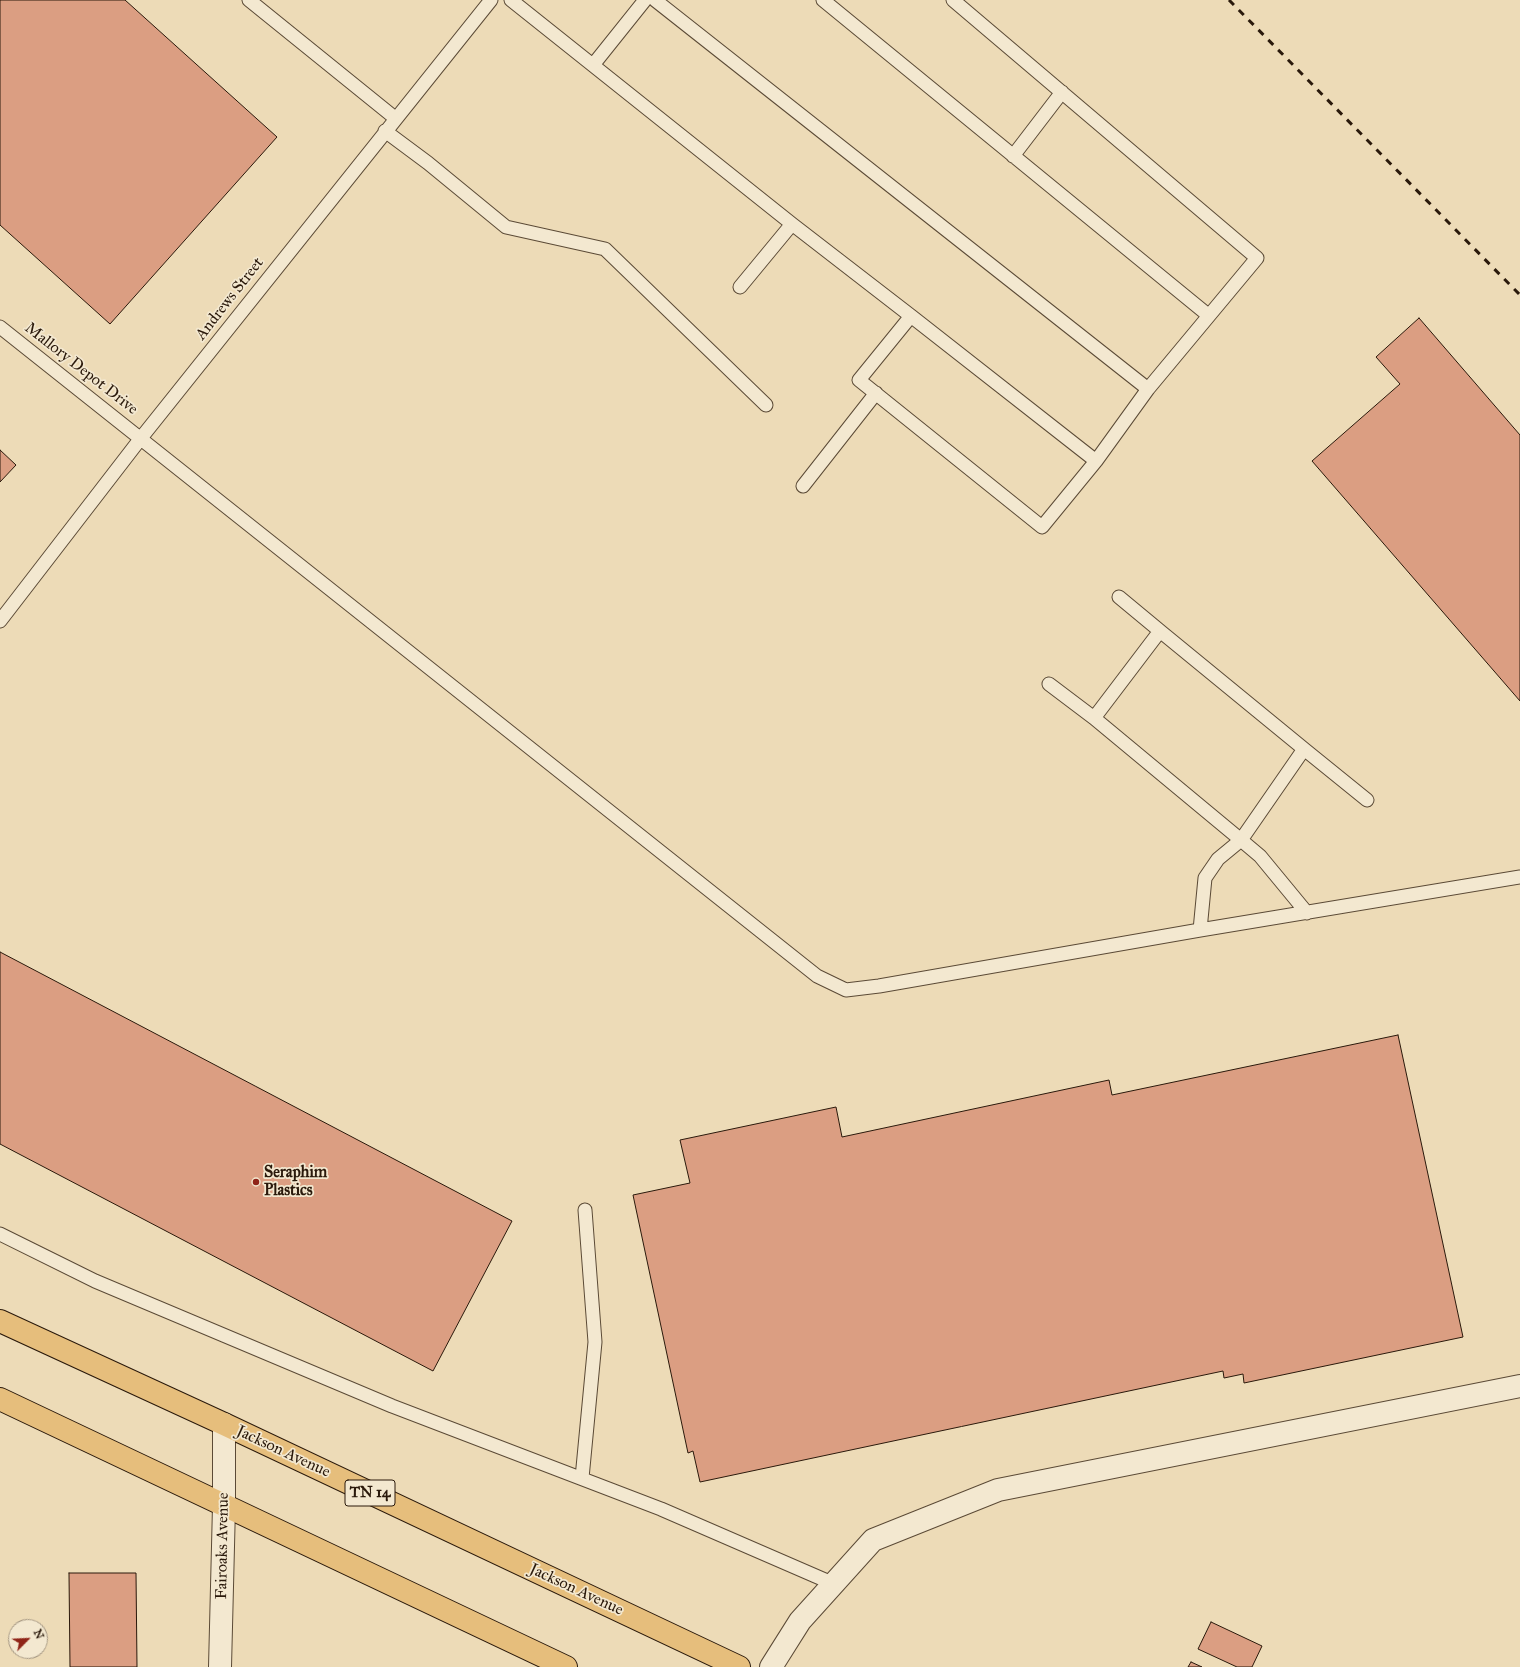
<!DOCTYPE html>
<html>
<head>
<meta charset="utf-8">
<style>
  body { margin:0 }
  #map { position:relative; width:1520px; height:1667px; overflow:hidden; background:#eddbb7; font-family:"IM FELL Great Primer",serif }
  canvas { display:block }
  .north { position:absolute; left:8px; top:1619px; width:40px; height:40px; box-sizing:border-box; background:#f3e8d0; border:1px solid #a39581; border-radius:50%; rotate:66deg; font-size:11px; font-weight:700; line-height:16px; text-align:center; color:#2a190b }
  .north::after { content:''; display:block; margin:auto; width:14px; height:18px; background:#8f2418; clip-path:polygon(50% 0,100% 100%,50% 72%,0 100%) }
</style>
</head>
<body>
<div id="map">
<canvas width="1520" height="1667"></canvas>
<div class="north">N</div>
</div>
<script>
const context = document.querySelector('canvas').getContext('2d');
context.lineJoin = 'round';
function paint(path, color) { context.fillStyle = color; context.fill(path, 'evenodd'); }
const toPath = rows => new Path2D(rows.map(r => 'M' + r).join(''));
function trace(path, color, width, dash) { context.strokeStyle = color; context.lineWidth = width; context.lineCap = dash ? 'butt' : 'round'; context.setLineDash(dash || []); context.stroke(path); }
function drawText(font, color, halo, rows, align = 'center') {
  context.font = font + ' "IM FELL Great Primer",serif'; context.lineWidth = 3.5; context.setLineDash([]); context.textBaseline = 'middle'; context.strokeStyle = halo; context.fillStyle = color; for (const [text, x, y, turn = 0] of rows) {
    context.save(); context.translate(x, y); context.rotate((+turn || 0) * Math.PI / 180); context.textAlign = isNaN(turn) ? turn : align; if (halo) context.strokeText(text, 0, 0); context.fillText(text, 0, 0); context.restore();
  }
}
const building = toPath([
  [0,0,125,0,277,137,110,324,0,225,0,0],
  [1419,318,1520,435,1520,701,1312,461,1400,384,1376,357,1419,318],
  [0,450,16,465,0,482,0,450],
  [0,952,512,1221,433,1371,0,1144,0,952],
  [1398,1035,1463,1337,1244,1383,1243,1374,1224,1378,1223,1371,700,1482,693,1451,688,1453,633,1195,690,1183,680,1140,836,1107,842,1137,1109,1080,1112,1095,1398,1035],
  [69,1573,136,1573,137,1667,70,1667,69,1573],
  [1211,1622,1262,1646,1252,1667,1237,1667,1198,1649,1211,1622],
  [1191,1662,1202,1667,1188,1667,1191,1662]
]);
const lane = toPath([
  [249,0,395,118],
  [511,0,792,224,911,316,1096,461,1042,527,859,380,911,316],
  [655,0,1148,389,1257,258,953,0],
  [823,0,1208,315],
  [593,65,645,0],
  [385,131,428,163,506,227,605,249,766,405],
  [1013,156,1062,92],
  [740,287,792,224],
  [0,327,817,976,846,990,879,986,1200,930,1520,877],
  [1096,461,1148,389],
  [803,486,876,393],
  [1119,597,1160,631],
  [0,621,141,438,491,0],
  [1049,684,1094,718],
  [1304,749,1367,800],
  [1200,930,1205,878,1218,859,1241,840,1304,749,1160,631,1094,718,1241,840,1260,856,1307,913],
  [0,1234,95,1281,392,1406,661,1509,834,1584],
  [582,1478,595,1342,585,1210]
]);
const street = toPath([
  [220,1667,224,1506,224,1424],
  [771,1667,800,1621,873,1540,998,1490,1520,1386]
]);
const primary = toPath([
  [0,1321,224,1424,739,1667],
  [0,1399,566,1667]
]);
const rail = toPath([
  [1229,0,1520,295]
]);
const markers = [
  [256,1182,4,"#8f2418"]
];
const shields = [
  [370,1493,50]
];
const shieldNames = [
  ["TN 14",370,1493]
];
const streetNames = [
  ["Andrews Street",230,299,-52],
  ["Mallory Depot Drive",81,369,38],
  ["Jackson Avenue",283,1452,25],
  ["Fairoaks Avenue",223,1546,-89],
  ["Jackson Avenue",576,1590,25]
];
const poiNames = [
  ["Seraphim",264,1173],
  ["Plastics",264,1191]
];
paint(building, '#db9e82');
trace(building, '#2a190b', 1);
trace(lane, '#5b4a36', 15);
trace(street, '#5b4a36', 24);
trace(primary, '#2a190b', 24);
trace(lane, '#f3e8d0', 13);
trace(street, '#f3e8d0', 22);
trace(primary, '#e6be7c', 22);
trace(rail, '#2a190b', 3, [7, 7]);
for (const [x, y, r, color] of markers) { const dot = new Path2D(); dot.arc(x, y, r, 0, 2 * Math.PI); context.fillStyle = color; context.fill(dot); trace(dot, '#f3e8d0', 1.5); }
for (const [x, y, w] of shields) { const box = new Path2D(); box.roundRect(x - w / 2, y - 13, w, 26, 3); context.fillStyle = '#f3e8d0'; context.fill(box); trace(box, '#2a190b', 1); }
drawText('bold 15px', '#2a190b', null, shieldNames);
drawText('16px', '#2a190b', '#f3e8d0', streetNames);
drawText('bold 16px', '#2a190b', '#f3e8d0', poiNames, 'left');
</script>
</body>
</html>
